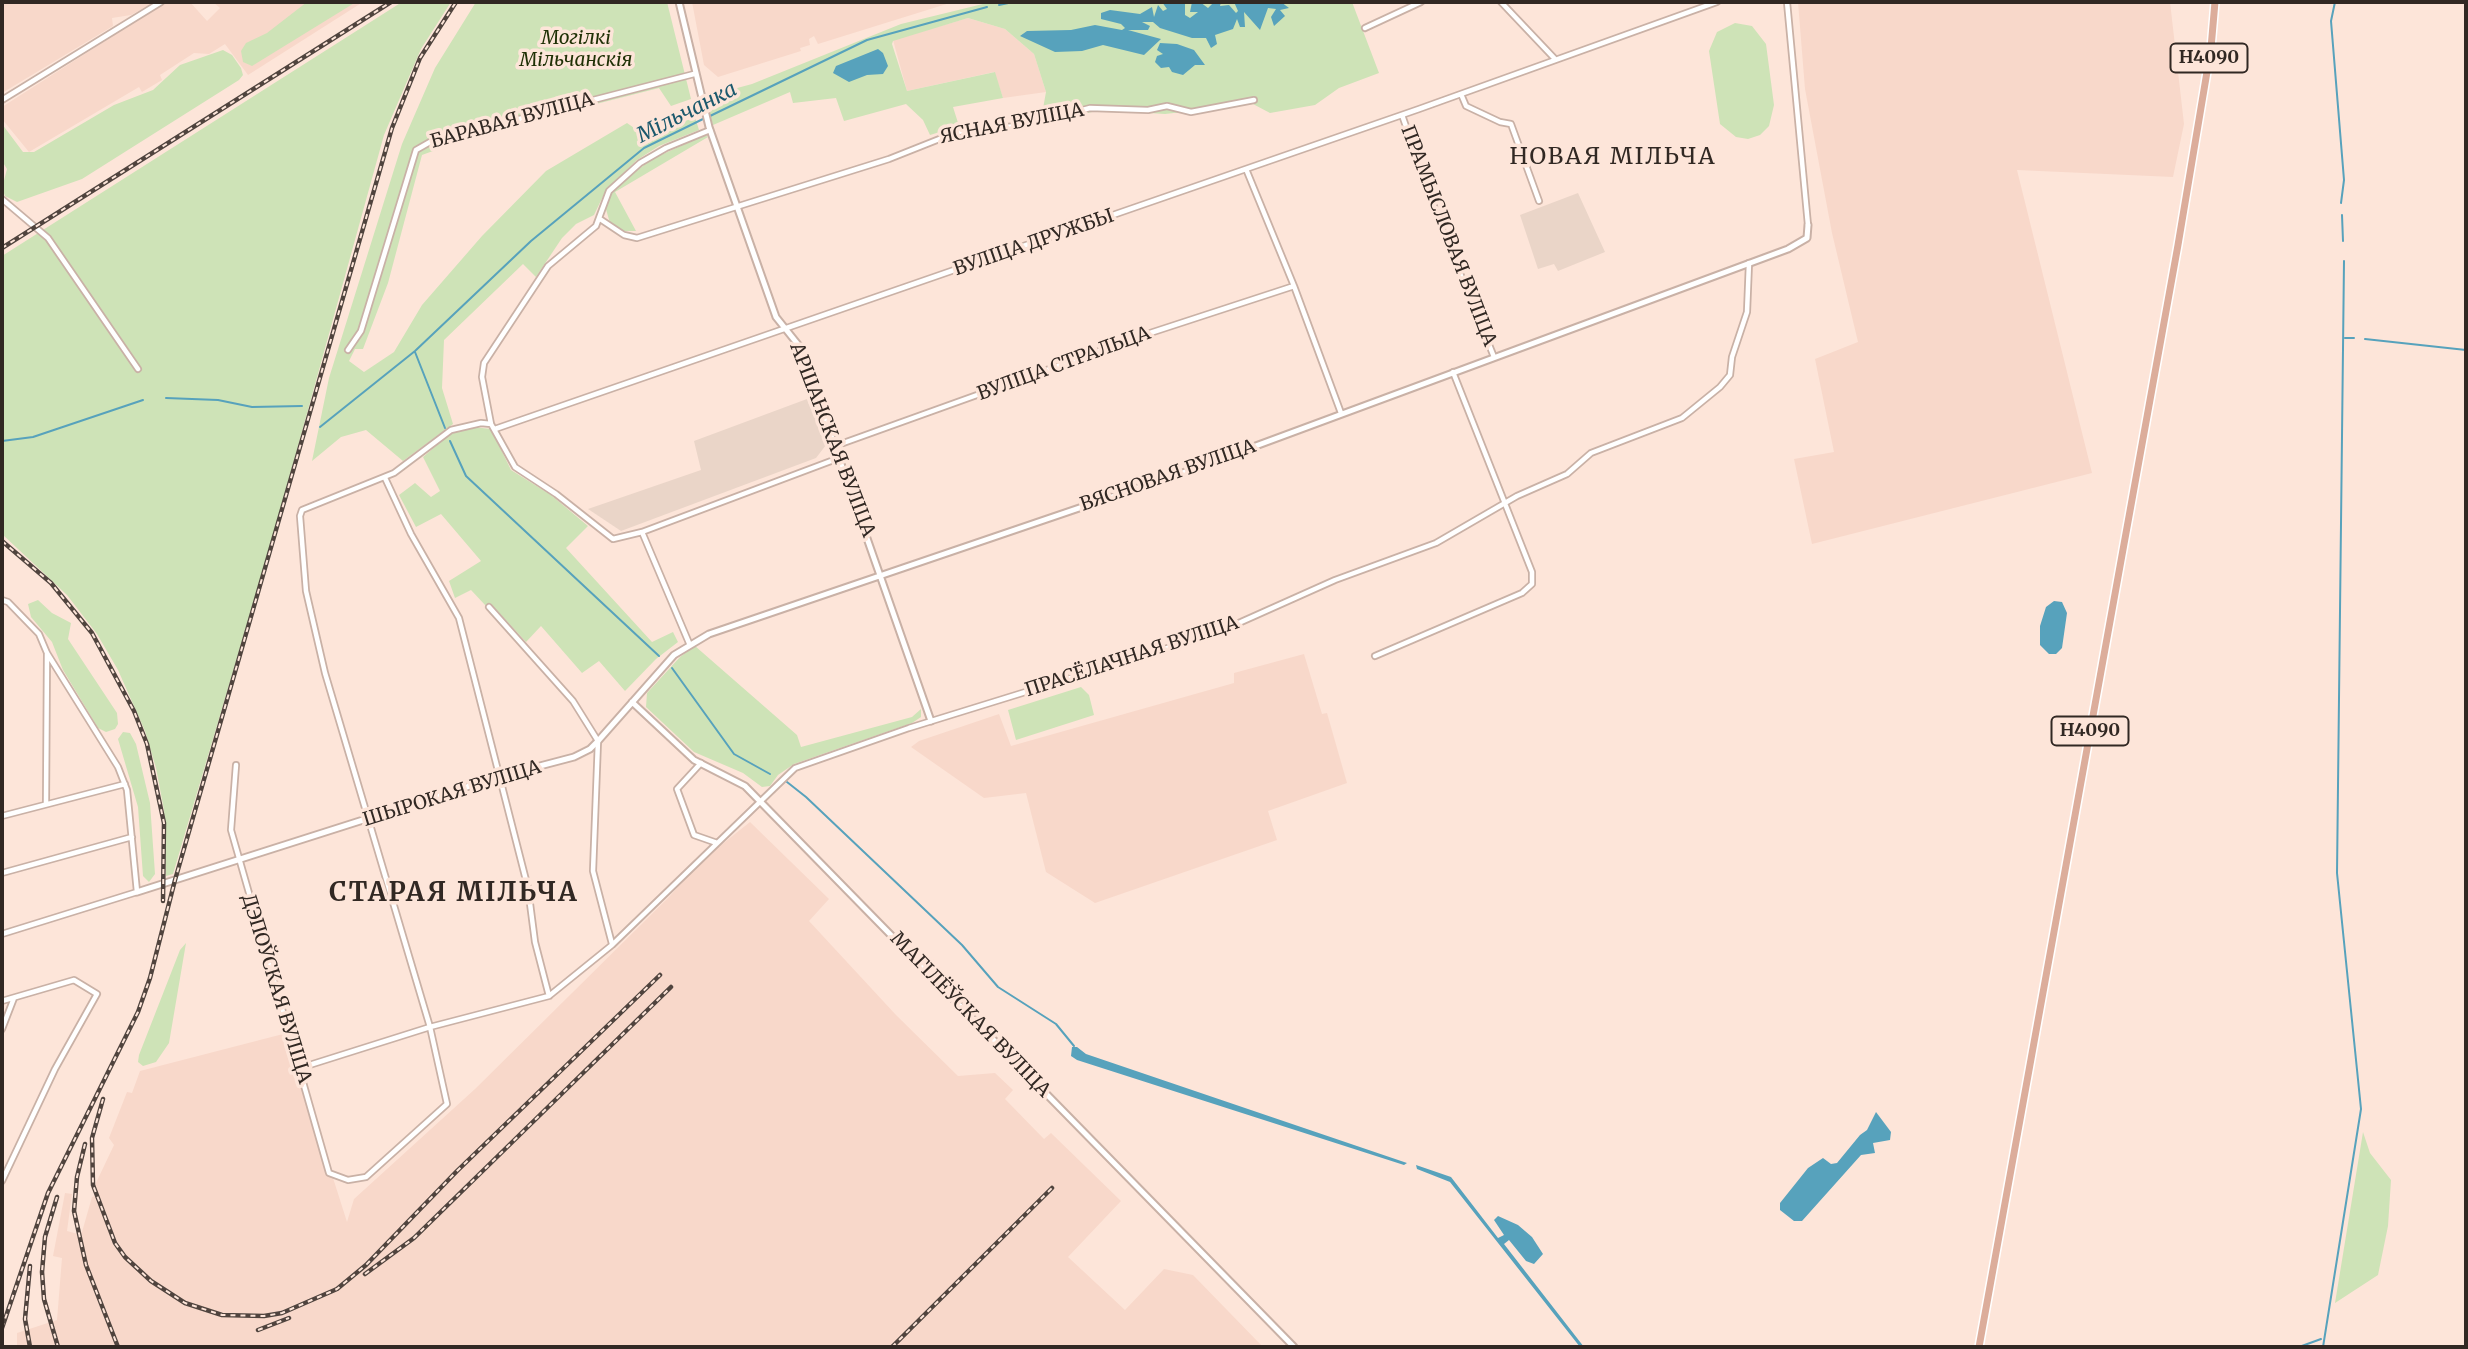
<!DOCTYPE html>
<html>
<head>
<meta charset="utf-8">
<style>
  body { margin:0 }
  #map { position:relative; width:2468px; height:1349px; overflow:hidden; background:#fde5d9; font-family:Merriweather,serif }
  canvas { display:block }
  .frame { position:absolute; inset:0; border:4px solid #312823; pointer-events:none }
</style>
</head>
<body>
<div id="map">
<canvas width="2468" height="1349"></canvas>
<div class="frame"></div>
</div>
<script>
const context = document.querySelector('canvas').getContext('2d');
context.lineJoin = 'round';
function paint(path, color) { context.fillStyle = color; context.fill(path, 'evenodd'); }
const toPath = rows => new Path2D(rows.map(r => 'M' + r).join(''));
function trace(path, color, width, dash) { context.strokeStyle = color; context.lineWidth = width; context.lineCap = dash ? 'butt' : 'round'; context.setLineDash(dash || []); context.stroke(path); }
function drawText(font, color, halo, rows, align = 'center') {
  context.font = font + ' Merriweather,serif'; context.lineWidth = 7; context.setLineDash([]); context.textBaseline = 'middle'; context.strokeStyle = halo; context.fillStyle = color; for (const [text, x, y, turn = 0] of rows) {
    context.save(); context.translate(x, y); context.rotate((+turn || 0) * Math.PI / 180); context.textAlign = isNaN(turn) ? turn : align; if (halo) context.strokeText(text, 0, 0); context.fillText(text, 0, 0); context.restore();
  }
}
const built = toPath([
  [2,2,155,2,131,15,112,18,113,26,2,93],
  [166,2,190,2,207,21,220,8,213,2,363,2,248,75,225,44,209,54,194,53,160,75,162,80,142,92,139,87,29,152,2,119,2,107],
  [692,2,953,2,818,44,814,36,809,39,810,45,800,48,801,51,718,77,704,65],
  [1798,2,2170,2,2184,124,2173,177,2017,170,2092,473,1812,544,1794,459,1834,452,1815,359,1858,342,1832,233,1805,89],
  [968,18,1005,29,1034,54,1046,92,1003,98,994,72,907,91,893,40],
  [1304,654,1322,714,1327,713,1347,783,1268,811,1277,840,1095,903,1046,872,1026,793,984,798,911,747,919,741,999,714,1011,746,1234,683,1234,673],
  [750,822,829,899,809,921,896,1015,958,1076,995,1073,1013,1090,1005,1099,1044,1139,1051,1133,1121,1201,1068,1257,1125,1310,1164,1269,1193,1275,1263,1347,17,1347,17,1333,57,1320,62,1258,53,1256,65,1193,72,1194,67,1231,78,1234,82,1232,92,1197,98,1195,95,1185,114,1145,109,1138,127,1092,132,1093,140,1071,287,1033,347,1222,354,1199,475,1089,669,897,701,861]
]);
const education = toPath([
  [1578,193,1605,252,1558,271,1554,264,1538,269,1520,215],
  [815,396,826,445,816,458,621,531,588,509,701,470,694,441]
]);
const green = toPath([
  [307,2,356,2,252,66,243,62,241,51,246,43,267,33],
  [402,2,451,2,421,49,384,135,272,540,173,874,166,876,164,810,156,768,145,731,118,670,97,634,67,595,2,534,2,256],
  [476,2,667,2,691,99,671,106,659,88,482,133,422,155,388,283,363,349,355,349,349,361,364,372,394,352,422,305,482,236,546,171,627,123,647,137,695,117,699,130,659,146,637,160,606,190,594,215,576,224,562,238,536,277,523,264,444,340,442,388,453,424,403,461,366,430,341,437,312,461,329,378,402,144,435,68],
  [991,2,1352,2,1379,73,1339,88,1315,105,1270,113,1253,104,1165,114,1101,110,1044,123,1042,114,1046,92,1034,54,1005,29,968,18,893,41,892,44,907,91,995,72,1003,98,953,107,959,126,930,135,923,120,906,104,844,121,836,98,793,103,790,92,713,125,707,103,715,94,752,84,901,24],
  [1735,23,1752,26,1766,44,1774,105,1769,126,1760,135,1748,139,1736,137,1720,124,1709,51,1717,32],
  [223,50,232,55,241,68,243,75,239,80,82,179,17,202,5,196,2,188,7,169,2,161,2,124,23,152,34,152,114,105,153,90,180,65],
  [705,135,708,137,615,192,636,231,621,231,610,223,605,206,610,195,623,181,652,159],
  [473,427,491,429,511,470,551,495,588,526,566,548,652,642,673,632,678,642,656,659,625,691,599,661,582,673,541,626,526,642,491,604,486,606,471,590,455,598,449,581,481,561,441,514,416,527,399,495,415,483,431,497,440,491,423,457,450,434],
  [38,600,52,613,71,623,68,639,117,713,118,724,115,729,106,732,98,728,63,670,52,642,31,617,28,604],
  [695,646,797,735,801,747,912,717,921,709,921,717,912,723,794,764,778,775,770,786,762,787,743,773,694,752,646,707,647,693,680,657],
  [1081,687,1089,695,1094,715,1016,740,1008,710],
  [123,732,130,733,136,744,150,803,155,874,149,882,143,876,138,807,118,739],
  [186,943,169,1043,156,1062,143,1066,138,1062,139,1055,180,950],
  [2363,1132,2370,1153,2391,1180,2388,1226,2378,1275,2335,1303]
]);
const water = toPath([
  [1162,2,1185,4,1185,15,1190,18,1198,12,1190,12,1192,2,1200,2,1208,8,1214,2,1221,2,1220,6,1229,5,1236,13,1238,11,1234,2,1281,2,1289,8,1280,10,1285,16,1274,26,1271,17,1276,9,1268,8,1260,30,1244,12,1245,27,1240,27,1237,19,1233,29,1215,35,1217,44,1211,48,1206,38,1192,38,1160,28,1153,22,1142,22,1150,26,1148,30,1128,30,1161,39,1144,55,1103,45,1082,51,1055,52,1020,36,1027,31,1071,30,1095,25,1122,30,1125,28,1121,24,1101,19,1101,13,1110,10,1140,14,1152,7,1154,17,1158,5,1163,11,1167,9],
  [1160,43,1177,44,1194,50,1205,65,1195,65,1183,75,1172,72,1169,67,1161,68,1155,62,1157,56,1163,54,1157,50],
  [878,49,883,53,888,66,883,74,867,75,849,82,833,73,836,66],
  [2054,601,2062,602,2067,613,2062,648,2056,654,2049,654,2040,645,2040,626,2046,607],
  [1072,1047,1077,1047,1086,1054,1407,1163,1404,1165,1077,1060,1071,1056],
  [1876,1112,1891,1132,1890,1140,1873,1143,1875,1153,1861,1155,1802,1221,1794,1221,1780,1210,1780,1203,1808,1168,1823,1158,1831,1164,1837,1163,1860,1135,1867,1130],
  [1416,1165,1451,1177,1498,1238,1504,1235,1494,1220,1498,1216,1518,1225,1532,1237,1543,1254,1534,1264,1526,1261,1509,1240,1504,1244,1584,1347,1580,1347,1450,1182,1417,1169]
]);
const stream = toPath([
  [2335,2,2331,21,2344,180,2341,203],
  [999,5,1013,2],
  [710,116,867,40,987,7],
  [2342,215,2343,241],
  [2345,338,2354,338],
  [2365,339,2466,350],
  [415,352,445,428],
  [166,398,218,400,252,407,302,406],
  [320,427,415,351,531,241,644,148,705,118],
  [2,441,33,437,143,400],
  [450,441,466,476,659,656],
  [672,668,734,754,770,774],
  [787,782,806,797,962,945,998,987,1056,1024,1074,1046],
  [2299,1347,2321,1339],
  [2323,1347,2361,1109,2337,873,2344,261]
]);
const minor = toPath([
  [1501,2,1555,59],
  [1787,2,1808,225],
  [1365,28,1421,2],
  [1461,94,1466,106,1500,122,1511,124,1539,201],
  [2,100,161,2],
  [1402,115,1442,229,1494,357],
  [710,130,666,148,640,163,609,191,596,226,548,266,484,363,482,377,491,424,515,467,556,494,613,539,642,532,839,458],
  [1246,169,1294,286,1341,413],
  [2,199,48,238,138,369],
  [600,219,624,235,637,238,889,159,957,132,1026,125,1090,108,1148,110,1167,106,1191,112,1254,100],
  [348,350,361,331,416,150,430,142,694,74],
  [495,429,1419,109,1717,2],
  [835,446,1144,335,1294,286],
  [385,478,411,534,459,618,528,888,535,942,549,996],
  [642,532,689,643],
  [2,600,8,602,39,634,47,653,118,767,127,790,137,892,2,934],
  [489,607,573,701,598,741,593,871,612,944],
  [1375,656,1522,593,1532,584,1532,572,1453,372],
  [701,763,677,789,694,835,717,843],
  [236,765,231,830,329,1173,348,1180,366,1177,447,1104,430,1027,325,673,306,591,300,516,302,510,394,473,451,430,481,423,491,424],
  [46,804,47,654],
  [2,816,125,784],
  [2,873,132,837],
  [2,1001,74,980,97,994,55,1069,2,1181],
  [2,1029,14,998],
  [300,1068,430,1027,549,996,612,945,795,768,909,728,1187,642,1241,622,1335,580,1436,543,1517,496,1567,474,1591,453,1682,418,1720,387,1730,375,1732,357,1747,312,1749,263]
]);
const tertiary = toPath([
  [679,2,709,127,776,317,800,347,931,721],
  [632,702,694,760,745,786,1294,1347],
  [137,892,498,777,574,757,590,749,598,741,674,655,709,634,1188,471,1788,249,1807,238,1808,225]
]);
const primary = toPath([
  [1979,1347,2178,245,2211,48,2215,2]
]);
const rail = toPath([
  [2,248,391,2],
  [2,541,51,583,92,633,134,711,147,744,164,823,163,901],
  [103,1099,92,1138,93,1185,115,1243,125,1257,151,1281,185,1303,222,1315,264,1316,282,1313,337,1289,366,1265,457,1171,660,975],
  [85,1144,77,1177,74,1211,86,1265,118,1347],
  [57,1197,45,1237,42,1272,44,1299,58,1347],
  [30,1266,25,1319,30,1347],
  [365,1274,414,1238,671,987],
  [2,1328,48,1193,138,1012,150,978,175,880,392,128,420,58,456,2],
  [258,1330,289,1318],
  [892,1347,1052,1188]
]);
const shields = [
  [2209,58,77],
  [2090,731,77]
];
const shieldNames = [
  ["Н4090",2209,58],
  ["Н4090",2090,731]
];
const parkNames = [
  ["Могілкі",576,39],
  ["Мільчанскія",576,61]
];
const streetNames = [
  ["БАРАВАЯ ВУЛІЦА",512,121,-15],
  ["ЯСНАЯ ВУЛІЦА",1012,124,-11],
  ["ПРАМЫСЛОВАЯ ВУЛІЦА",1448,236,69],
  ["ВУЛІЦА ДРУЖБЫ",1034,243,-19],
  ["ВУЛІЦА СТРАЛЬЦА",1064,364,-20],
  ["АРШАНСКАЯ ВУЛІЦА",832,440,69],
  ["ВЯСНОВАЯ ВУЛІЦА",1168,476,-19],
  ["ПРАСЁЛАЧНАЯ ВУЛІЦА",1132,657,-18],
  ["ШЫРОКАЯ ВУЛІЦА",452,794,-17],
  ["ДЭПОЎСКАЯ ВУЛІЦА",276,989,73],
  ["МАГІЛЁЎСКАЯ ВУЛІЦА",970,1015,46]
];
const waterNames = [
  ["Мільчанка",687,113,-27]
];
const quarterNames = [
  ["НОВАЯ МІЛЬЧА",1613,157]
];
const districtNames = [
  ["СТАРАЯ МІЛЬЧА",454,894]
];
paint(built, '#f8d8ca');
paint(education, '#ead5c8');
paint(green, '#cee3b7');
paint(water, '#57a2bc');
trace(stream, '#57a2bc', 2);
trace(minor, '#c9b1a6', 8);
trace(tertiary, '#c9b1a6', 9);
trace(primary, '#fff', 10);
trace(minor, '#fff', 4.5);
trace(tertiary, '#fff', 5);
trace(primary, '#dcad9b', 7);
trace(rail, '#50443e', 4.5);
trace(rail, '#fde5d9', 2, [5]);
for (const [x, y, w] of shields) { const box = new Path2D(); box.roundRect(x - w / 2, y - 14.5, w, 29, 5); context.fillStyle = '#fde5d9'; context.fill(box); trace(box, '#312823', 2); }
drawText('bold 18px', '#312823', null, shieldNames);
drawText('italic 19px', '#1f3005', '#fde5d9', parkNames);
drawText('19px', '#312823', '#fde5d9', streetNames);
drawText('italic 21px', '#1c596d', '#fde5d9', waterNames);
context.letterSpacing = '2px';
drawText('23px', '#312823', '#fde5d9', quarterNames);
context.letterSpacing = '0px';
context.letterSpacing = '2px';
drawText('bold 26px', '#312823', '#fde5d9', districtNames);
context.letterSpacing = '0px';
</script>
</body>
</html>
